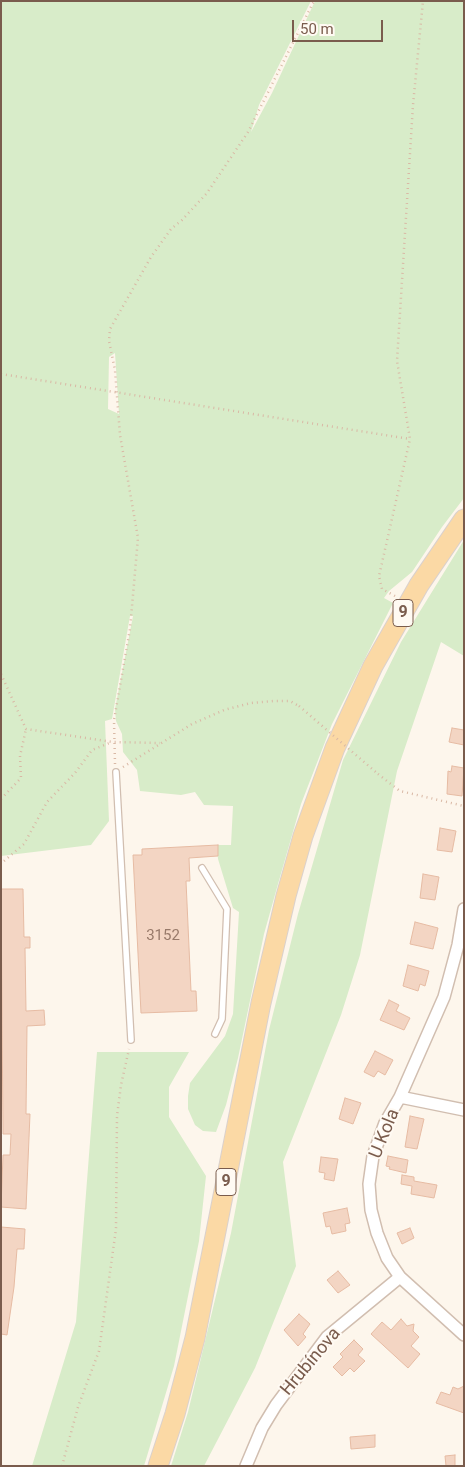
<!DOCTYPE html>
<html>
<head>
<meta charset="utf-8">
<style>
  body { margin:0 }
  #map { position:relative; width:465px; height:1467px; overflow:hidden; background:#fdf6ec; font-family:Roboto,sans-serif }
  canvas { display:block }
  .frame { position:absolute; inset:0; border:2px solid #7a5c4d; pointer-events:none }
  .scale { position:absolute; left:292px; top:20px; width:91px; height:22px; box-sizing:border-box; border:2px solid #7a5c4d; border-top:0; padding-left:6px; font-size:15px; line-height:18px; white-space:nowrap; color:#7a5c4d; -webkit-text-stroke:4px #fffaf3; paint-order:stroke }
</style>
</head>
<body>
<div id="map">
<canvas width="465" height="1467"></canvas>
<div class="frame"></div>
<div class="scale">50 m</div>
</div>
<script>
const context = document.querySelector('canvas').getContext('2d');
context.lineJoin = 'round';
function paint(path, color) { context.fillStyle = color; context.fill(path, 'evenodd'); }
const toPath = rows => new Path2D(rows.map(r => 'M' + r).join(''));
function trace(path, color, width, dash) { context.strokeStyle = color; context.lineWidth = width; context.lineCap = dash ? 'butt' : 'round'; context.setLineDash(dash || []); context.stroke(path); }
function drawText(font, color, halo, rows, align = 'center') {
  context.font = font + ' Roboto,sans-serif'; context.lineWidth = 4; context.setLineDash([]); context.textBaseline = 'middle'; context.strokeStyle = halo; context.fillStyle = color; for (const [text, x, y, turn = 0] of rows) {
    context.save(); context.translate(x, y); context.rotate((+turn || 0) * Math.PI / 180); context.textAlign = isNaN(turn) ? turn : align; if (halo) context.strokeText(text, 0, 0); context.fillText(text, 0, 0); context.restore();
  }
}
const green = toPath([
  [1,1,311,1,259,105,251,132,272,93,315,1,464,1,464,498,442,527,412,572,389,591,384,598,393,603,332,724,301,804,278,884,264,934,238,1058,226,1105,216,1132,203,1131,195,1125,188,1109,188,1096,190,1083,225,1036,233,1014,239,912,233,908,218,859,217,845,231,845,233,806,204,805,195,792,181,795,140,791,137,770,123,752,122,734,116,721,115,709,133,616,130,616,112,719,105,721,109,821,91,845,1,856],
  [115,353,119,414,108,409,109,357],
  [464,540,464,656,441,642,397,771,360,955,341,1015,283,1162,296,1266,255,1368,204,1466,171,1466,188,1412,231,1233,269,1030,298,914,343,760,401,642],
  [97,1052,189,1052,169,1087,169,1117,206,1176,199,1241,174,1366,144,1466,32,1466,76,1322]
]);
const building = toPath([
  [452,728,464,730,464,745,449,742,452,728],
  [452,766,464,768,462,796,447,794,448,771,451,772,452,766],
  [440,828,456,831,452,852,437,850,440,828],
  [218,845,218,856,189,858,190,881,186,881,191,991,196,991,197,1011,141,1013,133,855,142,855,142,849,218,845],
  [423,874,439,877,435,900,420,898,423,874],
  [1,889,23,889,24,937,30,937,30,948,25,948,26,1011,44,1010,45,1025,27,1026,26,1114,30,1114,26,1209,1,1207,3,1155,10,1155,11,1134,3,1134,1,889],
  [415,922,438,928,433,949,410,944,415,922],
  [408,965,429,971,425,986,420,984,418,991,403,986,408,965],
  [389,1000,399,1005,396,1011,410,1018,404,1030,380,1020,389,1000],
  [375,1051,393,1060,385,1075,378,1071,374,1077,364,1072,375,1051],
  [345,1098,361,1103,353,1124,339,1119,345,1098],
  [410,1116,424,1119,417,1149,405,1147,410,1116],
  [388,1156,408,1160,406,1173,389,1169,390,1167,386,1166,388,1156],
  [321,1157,338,1159,334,1181,324,1179,325,1173,319,1172,321,1157],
  [402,1175,414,1177,414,1181,437,1185,434,1198,411,1194,412,1186,401,1184,402,1175],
  [347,1208,350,1223,345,1224,346,1231,332,1234,330,1226,326,1227,323,1213,347,1208],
  [1,1227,25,1229,24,1249,17,1249,14,1287,7,1335,1,1334,1,1227],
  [410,1228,414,1238,402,1244,397,1233,410,1228],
  [338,1271,350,1285,338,1293,327,1280,338,1271],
  [299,1314,310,1324,303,1334,306,1337,298,1346,284,1330,299,1314],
  [401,1319,407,1326,414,1324,413,1331,419,1337,411,1346,420,1354,408,1368,371,1334,382,1322,391,1330,401,1319],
  [354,1340,363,1349,358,1355,365,1361,354,1372,350,1368,342,1376,333,1367,343,1357,340,1354,354,1340],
  [464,1386,464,1413,436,1403,441,1392,450,1395,453,1387,458,1389,464,1386],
  [375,1435,375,1447,351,1449,350,1437,375,1435],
  [455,1455,455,1466,446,1466,445,1456,455,1455]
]);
const path = toPath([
  [1,374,410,439],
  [395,596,382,589,379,576,410,439,397,361,413,105,423,1],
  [1,674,26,729,113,742,160,743],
  [115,764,114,720,130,629,138,538,120,435,115,370,109,341,110,329,151,257,171,229,182,220,207,193,248,132,314,1],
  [123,767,192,724,224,710,251,703,274,701,290,701,299,706],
  [378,774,400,791,464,806],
  [1,799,21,778,20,756,26,729],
  [4,861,24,844,47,802,75,773,92,750,112,742],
  [62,1466,78,1407,99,1351,116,1229,117,1116,121,1085,129,1049]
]);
const service = toPath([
  [116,772,131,1040],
  [202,868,227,909,222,1019,215,1034]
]);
const minor = toPath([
  [464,909,458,945,444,997,400,1097,385,1123,373,1156,369,1184,371,1210,377,1233,387,1258,400,1277,464,1335],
  [400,1097,464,1110],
  [246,1466,262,1428,276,1405,327,1337,400,1277]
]);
const primary = toPath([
  [158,1466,175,1414,195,1338,261,1003,286,896,303,836,335,748,373,666,419,585,464,519]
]);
const pathBridge = toPath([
  [299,706,378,774]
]);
const numberNames = [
  ["3152",163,936]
];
const shields = [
  [403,613,20],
  [226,1182,20]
];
const shieldNames = [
  ["9",403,613],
  ["9",226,1182]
];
const streetNames = [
  ["U Kola",385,1134,-68],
  ["Hrubínova",311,1362,-50]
];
paint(green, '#d8ecc9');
paint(building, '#f3d5c3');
trace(building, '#e6bba3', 1);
trace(service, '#d1beb0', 8);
trace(minor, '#d1beb0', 14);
trace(primary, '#dad1cd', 21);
trace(path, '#d9b8a5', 2.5, [1, 4]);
trace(service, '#fff', 5.5);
trace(minor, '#fff', 11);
trace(primary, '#fbd9a5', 19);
trace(pathBridge, '#d9b8a5', 2.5, [1, 4]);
drawText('15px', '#987a6a', null, numberNames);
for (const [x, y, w] of shields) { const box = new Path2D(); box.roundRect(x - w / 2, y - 13.5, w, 27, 4); context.fillStyle = '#fffaf3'; context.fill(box); trace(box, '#7a5c4d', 1); }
drawText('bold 16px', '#7a5c4d', null, shieldNames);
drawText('18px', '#7a5c4d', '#fffaf3', streetNames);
</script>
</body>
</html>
